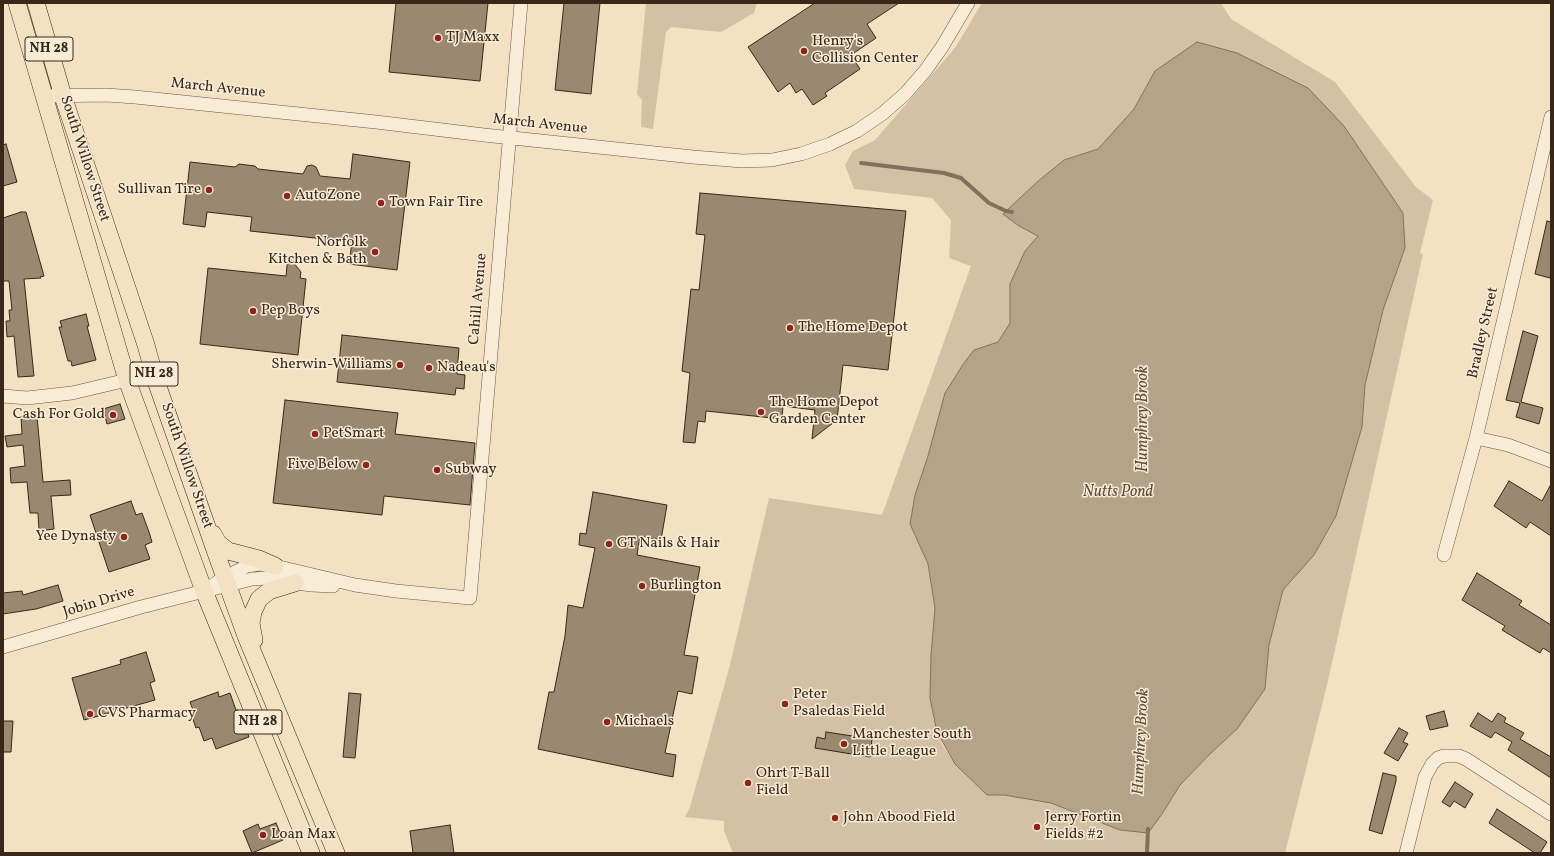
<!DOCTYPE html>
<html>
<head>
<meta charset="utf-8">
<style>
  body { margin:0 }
  #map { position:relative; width:1554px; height:856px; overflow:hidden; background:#f4e1c2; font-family:Vollkorn,serif }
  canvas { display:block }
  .frame { position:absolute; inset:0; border:4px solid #39271a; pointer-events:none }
</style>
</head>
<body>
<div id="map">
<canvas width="1554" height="856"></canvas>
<div class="frame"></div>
</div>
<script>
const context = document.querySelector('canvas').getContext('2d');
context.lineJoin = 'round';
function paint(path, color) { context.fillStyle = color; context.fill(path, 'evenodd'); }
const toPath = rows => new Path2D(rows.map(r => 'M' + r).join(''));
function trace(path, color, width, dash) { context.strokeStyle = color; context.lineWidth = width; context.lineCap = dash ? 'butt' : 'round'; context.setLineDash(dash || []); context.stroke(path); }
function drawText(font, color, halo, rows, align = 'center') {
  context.font = font + ' Vollkorn,serif'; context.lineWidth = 3; context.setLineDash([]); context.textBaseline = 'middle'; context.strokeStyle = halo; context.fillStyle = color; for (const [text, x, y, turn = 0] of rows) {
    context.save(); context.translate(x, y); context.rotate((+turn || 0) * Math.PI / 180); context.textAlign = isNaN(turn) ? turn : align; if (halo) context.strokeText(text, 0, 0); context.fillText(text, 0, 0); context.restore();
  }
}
const green = toPath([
  [646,3,757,3,754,13,721,32,671,27,666,32,653,129,641,127,642,100,637,94],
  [982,3,1221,3,1231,19,1335,82,1416,187,1433,200,1420,253,1423,254,1327,685,1285,853,733,853,724,831,724,821,685,817,690,807,730,665,769,498,882,515,971,266,949,258,951,220,932,198,854,189,845,165,853,151,875,140,955,48],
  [1155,71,1344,126,1373,170,1405,248,1383,310,1365,385,1362,427,1336,516,1314,555,1283,590,1269,645,1265,689,1237,729,1211,753,1180,785,1162,814,1120,830,1051,803,1004,795,987,795,955,764,941,743,937,732,931,655,935,608,928,564,910,524,915,495,928,456,974,350,998,342,1010,323,1010,284,1025,251,1038,236,1019,226,1004,214,1037,182,1064,160,1098,149,1134,109]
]);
const water = toPath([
  [1197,42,1237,53,1308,88,1344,126,1403,213,1405,248,1383,310,1365,385,1362,427,1336,516,1314,555,1283,590,1269,645,1265,689,1237,729,1211,753,1180,785,1162,814,1148,833,1120,830,1051,803,1004,795,987,795,955,764,937,732,930,698,931,655,935,608,928,564,910,524,915,495,928,456,945,393,964,363,974,350,998,342,1010,323,1010,284,1025,251,1038,236,1019,226,1003,214,1037,182,1064,160,1098,149,1134,109,1155,71,1197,42]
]);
const stream = toPath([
  [861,163,944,173,961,178,989,203,1006,211,1012,212],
  [1147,853,1148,829]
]);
const building = toPath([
  [396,3,488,3,480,81,389,72,396,3],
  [564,3,600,3,591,94,555,90,564,3],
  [815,3,899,3,867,24,876,38,851,55,860,69,825,93,827,96,813,105,802,89,796,93,790,83,778,92,748,47,815,3],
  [6,144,17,182,3,186,3,145,6,144],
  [353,154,410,162,397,270,349,264,352,242,250,231,252,217,207,212,205,227,183,224,190,162,235,167,239,164,255,166,258,169,303,174,307,166,312,165,316,167,320,176,350,179,353,154],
  [700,193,906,211,888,370,843,365,837,420,812,439,815,410,783,406,782,419,706,411,705,422,698,421,695,443,683,442,690,373,682,371,691,289,699,290,705,235,696,234,700,193],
  [21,212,26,212,44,276,40,277,41,278,24,279,34,376,18,377,14,336,7,337,6,321,10,321,9,310,12,310,9,281,3,281,3,218,21,212],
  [1547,221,1551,222,1551,271,1550,278,1535,274,1547,221],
  [288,256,301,272,300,278,306,279,298,355,200,344,208,268,286,276,288,256],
  [86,314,89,326,87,326,96,360,72,366,71,361,68,361,59,327,62,327,60,321,86,314],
  [1523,331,1538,336,1521,402,1543,408,1539,424,1516,417,1520,403,1506,400,1523,331],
  [342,335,459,348,457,374,465,375,464,389,456,388,455,395,337,382,342,335],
  [285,400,398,413,395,434,475,443,470,505,384,496,382,515,273,503,285,400],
  [120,404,125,419,107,424,103,409,120,404],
  [37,416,43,482,70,480,71,495,51,496,54,529,39,531,38,513,30,513,27,482,11,483,10,468,25,466,23,445,7,447,5,436,22,434,21,417,37,416],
  [1509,481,1542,501,1551,484,1551,536,1530,522,1526,528,1494,506,1509,481],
  [593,492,667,505,661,540,640,536,637,555,700,567,684,655,698,657,692,694,678,691,665,753,676,755,673,777,538,749,549,692,554,692,565,636,568,605,583,608,595,548,579,545,580,533,586,534,593,492],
  [131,501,136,515,142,513,149,532,152,542,145,545,150,559,109,572,90,515,131,501],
  [1477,573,1522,601,1519,605,1551,625,1551,653,1543,648,1540,653,1502,630,1505,626,1462,600,1477,573],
  [58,585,63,601,36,609,3,614,3,593,22,591,23,595,58,585],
  [146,652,155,681,150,683,155,700,84,720,72,678,121,664,120,660,146,652],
  [218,692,219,697,230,693,237,713,240,712,249,737,216,749,212,738,204,741,199,727,196,728,190,711,193,710,190,702,218,692],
  [349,693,361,694,355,758,343,757,349,693],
  [1444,711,1448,726,1430,730,1426,716,1444,711],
  [1478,713,1492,722,1498,713,1506,718,1504,722,1524,733,1520,739,1551,757,1551,778,1508,750,1512,742,1495,732,1491,738,1470,726,1478,713],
  [3,721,13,721,11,752,3,752,3,721],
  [1399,728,1408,733,1403,742,1408,744,1398,761,1384,753,1399,728],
  [826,732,872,739,870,757,815,748,817,737,825,739,826,732],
  [1383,773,1396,776,1396,781,1382,834,1369,830,1383,773],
  [1455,782,1473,794,1465,808,1454,801,1450,807,1442,802,1455,782],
  [1497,809,1547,842,1540,853,1535,853,1489,823,1497,809],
  [276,823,283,840,252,853,243,831,258,824,260,829,276,823],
  [450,825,454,853,413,853,410,831,450,825]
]);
const minor = toPath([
  [44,96,106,95,135,97,376,122,484,135,693,157,742,161,772,160,801,154,830,144,857,131,882,114,905,94,925,71,942,47,968,3],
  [3,396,27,398,72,393,127,380,155,378],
  [1476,438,1508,445,1551,461],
  [1444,555,1476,438,1551,117],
  [204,591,225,577,247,566,259,564,275,566,355,585,396,591,470,598,521,3],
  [3,647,141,607,252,579,266,578,311,585,333,586],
  [1406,853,1425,777,1432,764,1438,758,1444,756,1459,756,1466,759,1551,814]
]);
const major = toPath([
  [17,3,127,380,204,591,311,853],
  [36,3,63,96,146,345,155,378,215,550,246,636,336,853],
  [213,534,218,543,228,551,259,559,275,566],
  [254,640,251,623,253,612,259,599,269,591,295,583]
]);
const markers = [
  [438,38,4,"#8f2418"],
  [804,51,4,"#8f2418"],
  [209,190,4,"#8f2418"],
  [287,196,4,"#8f2418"],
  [381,203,4,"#8f2418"],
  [375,252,4,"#8f2418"],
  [253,311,4,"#8f2418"],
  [790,328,4,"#8f2418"],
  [400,365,4,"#8f2418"],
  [429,368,4,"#8f2418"],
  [761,412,4,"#8f2418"],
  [113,415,4,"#8f2418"],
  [315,434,4,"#8f2418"],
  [366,465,4,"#8f2418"],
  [437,470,4,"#8f2418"],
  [124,537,4,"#8f2418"],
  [609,544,4,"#8f2418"],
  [642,586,4,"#8f2418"],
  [785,704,4,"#8f2418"],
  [90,714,4,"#8f2418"],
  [607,722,4,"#8f2418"],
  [844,744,4,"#8f2418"],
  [748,783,4,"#8f2418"],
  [835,818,4,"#8f2418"],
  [1037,827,4,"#8f2418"],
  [263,835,4,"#8f2418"]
];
const shields = [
  [49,49,48],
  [154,374,48],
  [258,722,48]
];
const shieldNames = [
  ["NH 28",49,49],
  ["NH 28",154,374],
  ["NH 28",258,722]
];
const poiNames = [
  ["TJ Maxx",446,38],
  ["Henry's",812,42],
  ["Collision Center",812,59],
  ["Sullivan Tire",201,190,"right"],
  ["AutoZone",295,196],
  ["Town Fair Tire",389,203],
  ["Norfolk",367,243,"right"],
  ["Kitchen & Bath",367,260,"right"],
  ["Pep Boys",261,311],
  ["The Home Depot",798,328],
  ["Sherwin-Williams",392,365,"right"],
  ["Nadeau's",437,368],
  ["The Home Depot",769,403],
  ["Garden Center",769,420],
  ["Cash For Gold",105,415,"right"],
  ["PetSmart",323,434],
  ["Five Below",358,465,"right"],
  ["Subway",445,470],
  ["Yee Dynasty",116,537,"right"],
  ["GT Nails & Hair",617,544],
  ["Burlington",650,586],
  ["Peter",793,695],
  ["Psaledas Field",793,712],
  ["CVS Pharmacy",98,714],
  ["Michaels",615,722],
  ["Manchester South",852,735],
  ["Little League",852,752],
  ["Ohrt T-Ball",756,774],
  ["Field",756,791],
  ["John Abood Field",843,818],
  ["Jerry Fortin",1045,818],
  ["Fields #2",1045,835],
  ["Loan Max",271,835]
];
const streetNames = [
  ["March Avenue",218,89,6],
  ["March Avenue",540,125,6],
  ["South Willow Street",84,159,72],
  ["Cahill Avenue",479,299,-85],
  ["Bradley Street",1484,333,-77],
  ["South Willow Street",186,466,71],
  ["Jobin Drive",99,603,-17]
];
const waterNames = [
  ["Humphrey Brook",1144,419,-90],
  ["Nutts Pond",1118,493],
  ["Humphrey Brook",1142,742,-87]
];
paint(green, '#d4c1a5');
paint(water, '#b4a289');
trace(water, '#83715d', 1);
trace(stream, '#83715d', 4);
paint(building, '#9a8871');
trace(building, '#39271a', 1);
trace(minor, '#685644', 14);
trace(major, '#39271a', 18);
trace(minor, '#f8ecd7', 13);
trace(major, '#f4e1c2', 17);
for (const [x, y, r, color] of markers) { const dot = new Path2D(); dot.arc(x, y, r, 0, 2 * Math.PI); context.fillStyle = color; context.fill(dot); trace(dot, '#f8ecd7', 1.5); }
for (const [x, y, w] of shields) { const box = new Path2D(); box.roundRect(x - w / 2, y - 12, w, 24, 3); context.fillStyle = '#f8ecd7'; context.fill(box); trace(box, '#39271a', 1); }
drawText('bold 14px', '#39271a', null, shieldNames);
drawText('15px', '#39271a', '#f8ecd7', poiNames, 'left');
drawText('15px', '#39271a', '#f8ecd7', streetNames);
drawText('italic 16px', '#5e4c3b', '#f8ecd7', waterNames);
</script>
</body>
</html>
